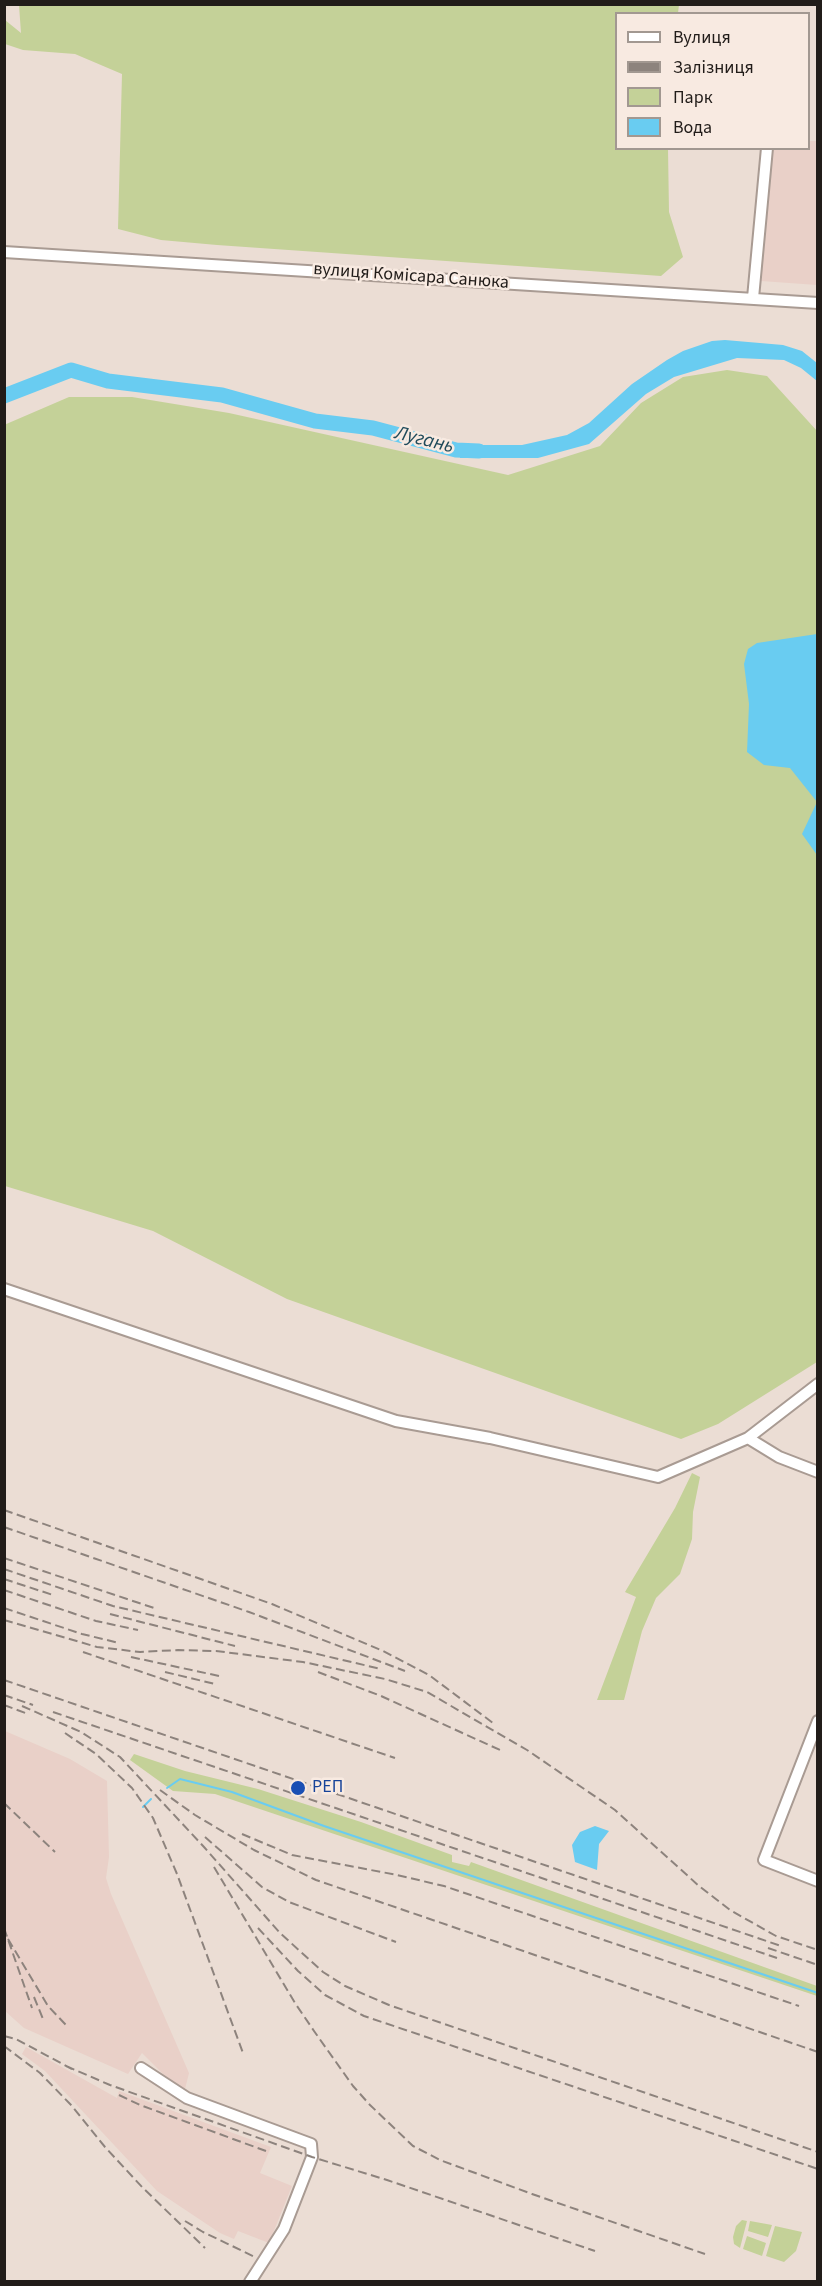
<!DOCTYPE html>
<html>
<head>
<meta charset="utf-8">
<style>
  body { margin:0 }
  #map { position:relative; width:822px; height:2286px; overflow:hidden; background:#ebddd4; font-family:"Source Sans 3",sans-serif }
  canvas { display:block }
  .frame { position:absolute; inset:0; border:6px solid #211c19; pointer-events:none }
  .legend { position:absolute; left:615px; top:12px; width:195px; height:138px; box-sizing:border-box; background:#f8eae1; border:2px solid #a29891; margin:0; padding:8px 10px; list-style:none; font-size:18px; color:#211c19 }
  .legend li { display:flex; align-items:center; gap:12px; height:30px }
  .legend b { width:30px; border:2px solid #a29891 }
</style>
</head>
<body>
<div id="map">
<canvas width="822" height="2286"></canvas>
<div class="frame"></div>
<ul class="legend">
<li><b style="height:8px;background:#fff"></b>Вулиця</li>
<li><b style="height:8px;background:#8d837d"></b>Залізниця</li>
<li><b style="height:16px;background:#c4d198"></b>Парк</li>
<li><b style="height:16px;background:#69ccf1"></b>Вода</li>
</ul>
</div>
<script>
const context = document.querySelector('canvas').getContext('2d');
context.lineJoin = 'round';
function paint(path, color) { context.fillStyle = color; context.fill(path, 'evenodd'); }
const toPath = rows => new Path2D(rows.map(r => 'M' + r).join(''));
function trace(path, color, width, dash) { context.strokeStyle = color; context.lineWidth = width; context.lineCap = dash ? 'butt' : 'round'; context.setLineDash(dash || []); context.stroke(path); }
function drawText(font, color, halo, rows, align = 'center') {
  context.font = font + ' "Source Sans 3",sans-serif'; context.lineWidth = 5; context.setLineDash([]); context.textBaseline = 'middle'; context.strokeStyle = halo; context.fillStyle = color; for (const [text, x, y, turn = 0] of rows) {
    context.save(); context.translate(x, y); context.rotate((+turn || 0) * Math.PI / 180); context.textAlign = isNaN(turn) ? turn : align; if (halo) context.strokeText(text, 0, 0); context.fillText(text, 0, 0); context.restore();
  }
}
const industrial = toPath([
  [809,141,817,141,817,285,761,281,772,149,808,148],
  [5,1731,70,1759,107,1781,109,1857,106,1878,111,1894,189,2073,185,2089,164,2075,142,2053,128,2074,24,2028,5,2011],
  [26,2047,117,2098,119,2091,271,2147,260,2173,292,2186,269,2243,238,2231,234,2239,220,2233,157,2191,45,2071,22,2054]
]);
const green = toPath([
  [19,5,679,5,678,13,616,14,616,148,668,149,669,212,683,257,661,276,217,245,161,240,118,229,122,74,75,54,23,50,5,44,5,20,21,33],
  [727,370,767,376,818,432,817,1362,718,1424,681,1439,287,1299,153,1231,5,1186,4,425,69,397,132,397,229,413,508,475,600,446,641,403,683,377],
  [692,1473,700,1477,693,1512,692,1539,680,1574,656,1598,642,1631,624,1700,597,1700,636,1597,625,1592,675,1508],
  [134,1754,185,1771,258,1789,361,1822,452,1855,452,1862,469,1866,471,1862,817,1986,817,1996,215,1794,173,1791,130,1760],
  [742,2220,747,2221,740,2248,734,2244,733,2237,736,2226],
  [750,2221,772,2225,768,2237,748,2231],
  [775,2226,802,2232,796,2251,784,2262,766,2256],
  [747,2236,766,2243,762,2256,743,2249]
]);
const water = toPath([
  [725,340,783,345,802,351,817,363,817,381,801,368,784,360,737,358,674,377,646,394,589,444,538,458,460,458,460,445,522,445,567,435,589,423,632,384,667,360,683,351,712,341],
  [817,634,818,634,817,855,802,834,817,802,790,768,764,765,747,752,749,704,744,664,748,649,757,643],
  [595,1826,609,1831,599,1844,597,1870,575,1862,572,1845,580,1832]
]);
const stream = toPath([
  [167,1788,180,1779,232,1792,324,1826,818,1993],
  [143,1807,151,1799]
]);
const river = toPath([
  [4,396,71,370,108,381,222,395,315,421,373,428,456,450,479,451]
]);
const minor = toPath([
  [4,252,818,303],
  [753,298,767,148],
  [4,1289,396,1421,490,1438,658,1477,748,1438,818,1384],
  [748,1438,779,1457,818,1472],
  [818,1721,764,1860,818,1881],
  [141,2068,187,2098,311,2144,312,2157,284,2229,250,2282]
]);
const rail = toPath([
  [4,1510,272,1604,383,1651,429,1675,493,1723],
  [4,1527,249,1612,405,1671],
  [4,1558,154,1608],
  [4,1569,113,1606,381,1669],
  [4,1579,53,1595],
  [4,1590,96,1621,138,1630],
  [4,1608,82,1634,119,1643],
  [110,1614,235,1646],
  [4,1620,97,1647,140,1652,178,1650,216,1651,303,1662,385,1679,427,1692,527,1750,615,1810,699,1886,730,1910,776,1936,818,1950],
  [83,1652,395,1758],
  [131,1657,219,1676],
  [165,1672,215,1684],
  [318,1672,381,1696,500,1750],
  [4,1680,781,1946],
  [4,1695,33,1705],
  [4,1705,28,1714],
  [22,1706,81,1732,120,1757,204,1847,280,1933,323,1972,345,1986,389,2005,818,2152],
  [53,1712,777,1958],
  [65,1733,96,1754,132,1788,153,1818,177,1874,243,2053],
  [160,1790,195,1815,254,1850,316,1880,818,2052],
  [4,1803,55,1852],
  [242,1834,292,1855,397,1875,444,1886,799,2006],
  [205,1837,262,1887,289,1902,396,1942],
  [214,1867,295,2003,314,2031,353,2086,370,2105,413,2146,440,2160,532,2194,705,2254],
  [4,1928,32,2008],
  [258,1928,298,1971,325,1995,364,2016,818,2169],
  [8,1939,48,2006,66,2025],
  [768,1948,818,1965],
  [34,1997,43,2019],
  [4,2036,16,2039,72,2069],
  [4,2046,40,2073,72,2106,105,2147,142,2187,205,2248],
  [66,2066,110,2085,312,2157,387,2180,595,2251],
  [119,2095,140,2105,266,2151],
  [185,2221,203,2232,257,2258]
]);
const markers = [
  [298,1788,8,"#1a4fb4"]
];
const streetNames = [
  ["вулиця Комісара Санюка",411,277,4]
];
const transitNames = [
  ["РЕП",312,1788]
];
const waterNames = [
  ["Лугань",424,441,14]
];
paint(industrial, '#e9d0c8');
paint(green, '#c4d198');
paint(water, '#69ccf1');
trace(stream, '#69ccf1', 2);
trace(river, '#69ccf1', 15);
trace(minor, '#a99b93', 14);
trace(minor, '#fff', 10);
trace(rail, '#8d837d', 2, [9, 4.5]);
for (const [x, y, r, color] of markers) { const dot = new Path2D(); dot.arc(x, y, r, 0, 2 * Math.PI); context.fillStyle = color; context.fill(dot); trace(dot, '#f8eae1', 2); }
drawText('18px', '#211c19', '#f8eae1', streetNames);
drawText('18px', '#164399', '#f8eae1', transitNames, 'left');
drawText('italic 20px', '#204b5b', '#f8eae1', waterNames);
</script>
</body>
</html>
